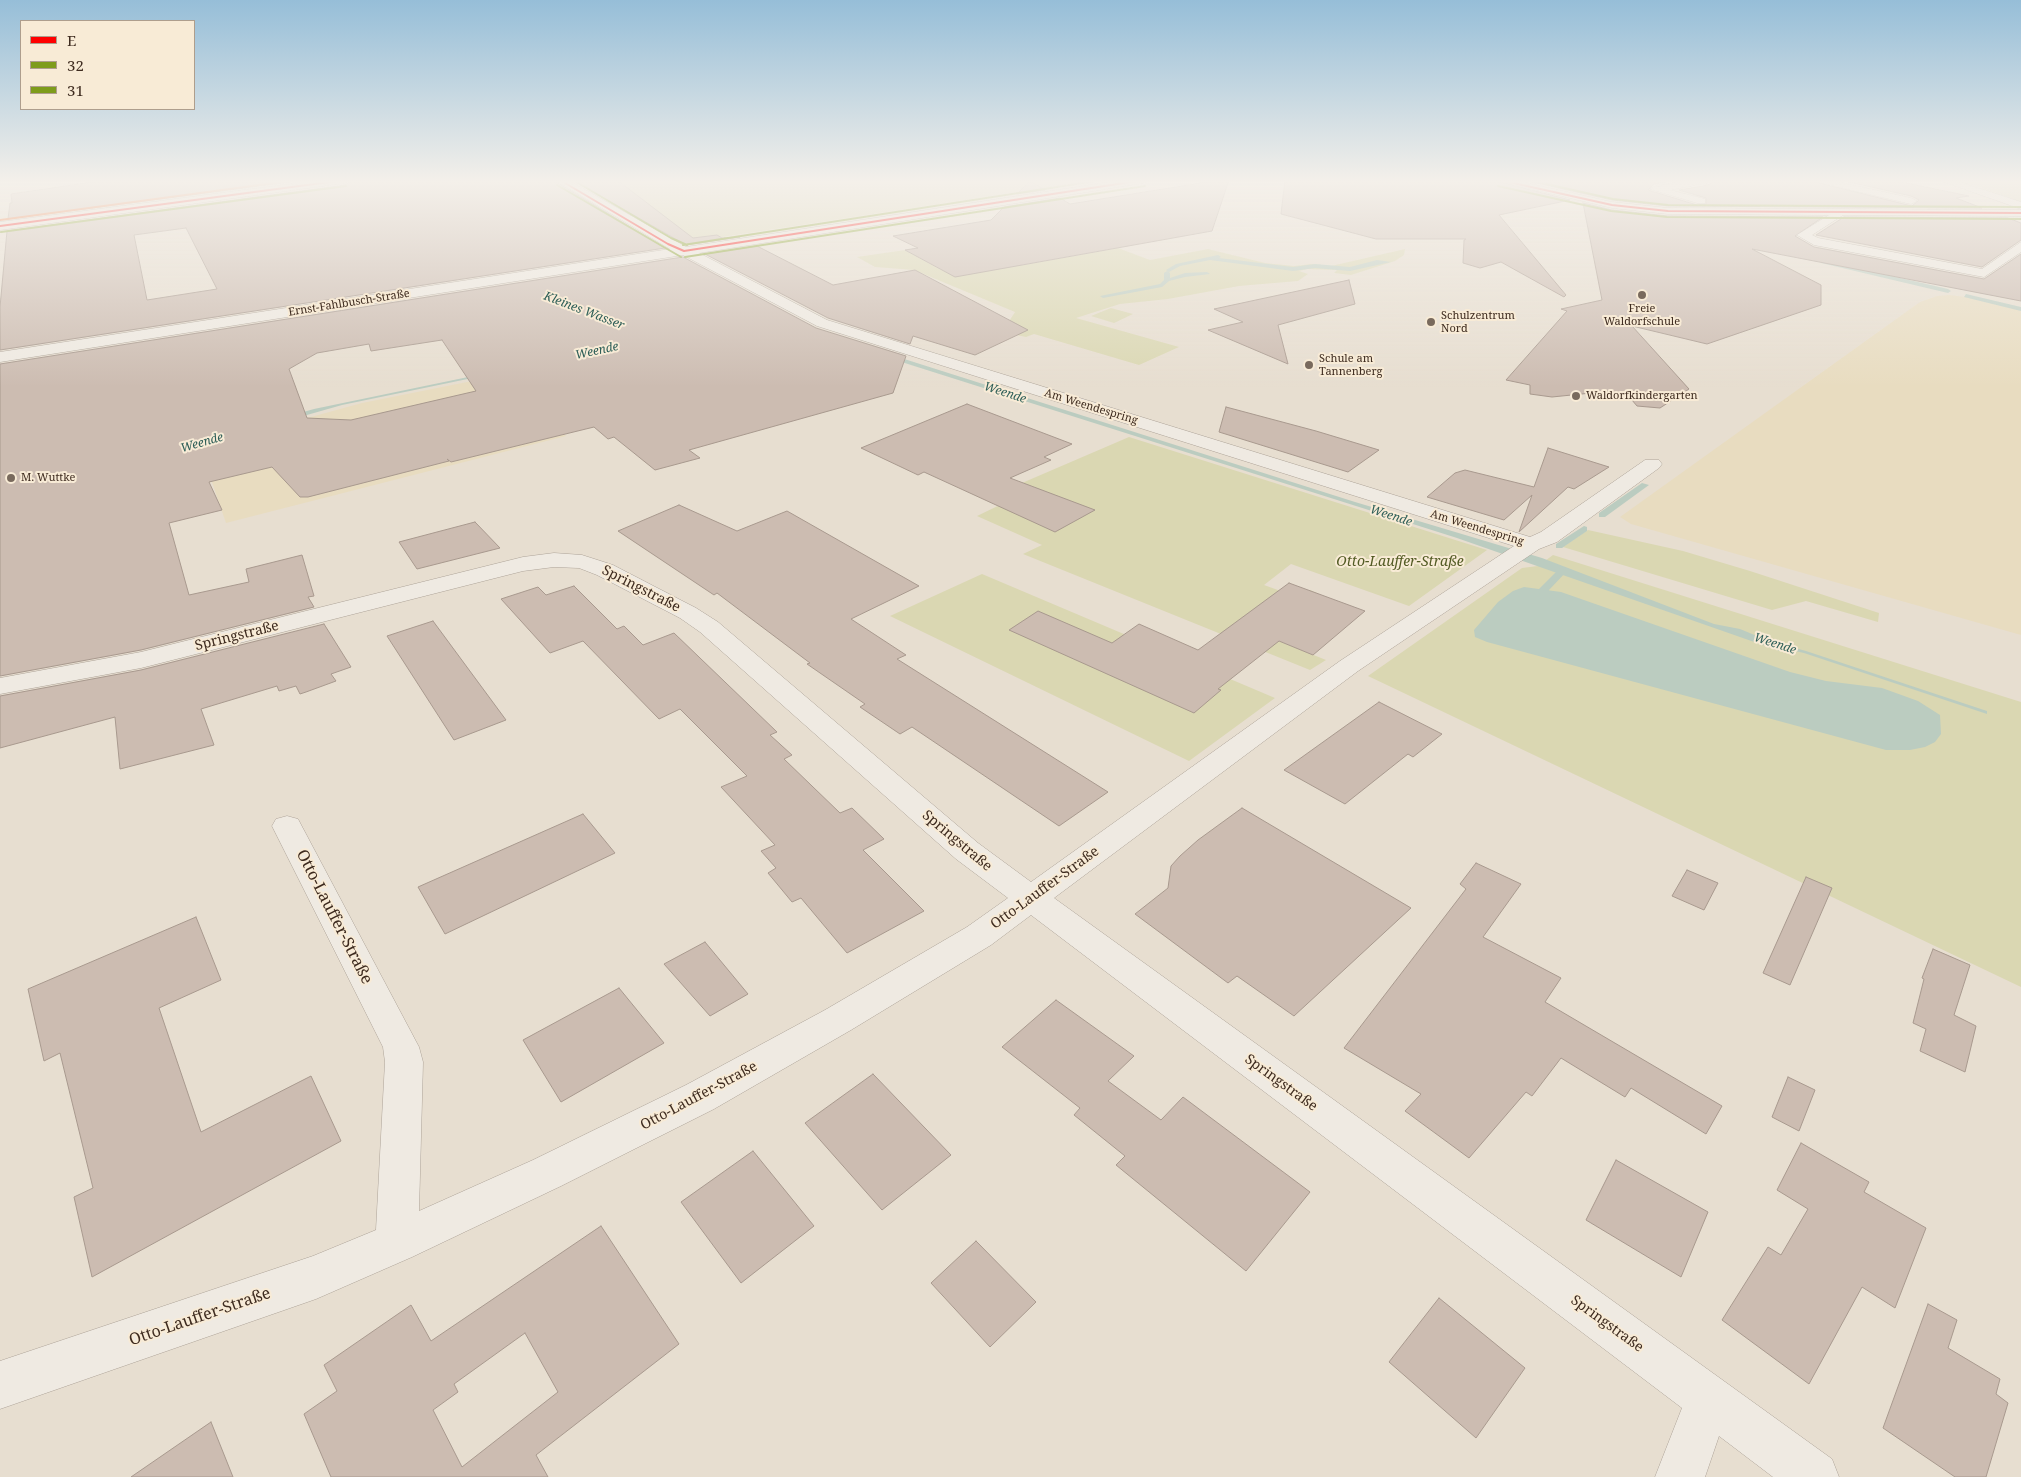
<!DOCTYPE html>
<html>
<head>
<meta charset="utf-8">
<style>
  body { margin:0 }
  #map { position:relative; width:2021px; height:1477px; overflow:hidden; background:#e7ded0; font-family:"Noto Serif",serif }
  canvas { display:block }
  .legend { position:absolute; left:20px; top:20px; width:175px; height:90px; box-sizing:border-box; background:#f8ebd6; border:1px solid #ae9e8d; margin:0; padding:6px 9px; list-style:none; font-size:15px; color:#3e2b1f }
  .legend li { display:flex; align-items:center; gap:10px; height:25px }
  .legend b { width:25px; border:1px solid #ae9e8d }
</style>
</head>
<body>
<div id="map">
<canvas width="2021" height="1477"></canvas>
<ul class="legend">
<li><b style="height:6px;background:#f00"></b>E</li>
<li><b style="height:6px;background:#7e9c1b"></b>32</li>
<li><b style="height:6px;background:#7e9c1b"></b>31</li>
</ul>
</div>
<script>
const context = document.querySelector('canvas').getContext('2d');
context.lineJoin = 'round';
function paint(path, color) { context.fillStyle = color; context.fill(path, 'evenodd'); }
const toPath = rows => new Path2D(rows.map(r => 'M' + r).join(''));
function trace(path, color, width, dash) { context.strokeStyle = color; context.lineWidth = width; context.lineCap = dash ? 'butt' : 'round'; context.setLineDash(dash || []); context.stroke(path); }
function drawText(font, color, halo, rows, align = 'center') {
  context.font = font + ' "Noto Serif",serif'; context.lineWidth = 4; context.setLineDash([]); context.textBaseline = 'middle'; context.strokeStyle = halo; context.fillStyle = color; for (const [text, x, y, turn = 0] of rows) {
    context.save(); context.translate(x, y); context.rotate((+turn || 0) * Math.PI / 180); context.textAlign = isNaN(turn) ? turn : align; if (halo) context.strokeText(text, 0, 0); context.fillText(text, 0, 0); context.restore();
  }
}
const farmland = toPath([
  [1949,295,1966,297,2021,310,2021,635,1631,524,1620,517,1920,302,1937,296],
  [507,374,566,436,226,523,212,482,112,506,0,494,132,466,362,403]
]);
const green = toPath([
  [624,180,665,181,1097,180,683,243,582,186],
  [1953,180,2021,180,2021,202,1979,187],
  [1118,248,1150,260,1208,249,1265,263,1294,266,1312,264,1331,266,1405,249,1404,255,1395,261,1351,275,1334,273,1337,270,1307,269,1299,271,1308,274,1298,281,1239,286,1168,299,1120,304,1076,318,1179,347,1139,365,1034,334,1026,337,1002,332,1015,312,914,270,875,267,857,257,905,250,941,270,1011,259,1023,265],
  [1111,308,1133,314,1114,323,1091,316],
  [1129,437,1487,550,1409,606,1291,564,1264,585,1300,598,1310,590,1317,593,1264,635,1326,660,1310,670,1023,554,1042,545,977,516,1035,488,1022,483],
  [1588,530,1683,551,1750,571,1879,613,1878,622,1806,601,1772,610,1563,547],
  [1553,555,2021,702,2021,987,1368,676,1522,568,1538,566],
  [982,574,1275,698,1189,761,890,616]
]);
const water = toPath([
  [513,283,658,337,713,328,816,331,1355,502,1542,558,1714,624,1740,629,1769,641,1806,651,1987,711,1987,714,1804,653,1782,648,1780,651,1457,538,810,333,724,330,661,339,342,405,156,458,0,492,0,488,155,454,314,409,651,339,511,284],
  [1524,587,1561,592,1790,672,1826,681,1882,688,1918,701,1940,715,1941,734,1935,742,1925,747,1910,750,1886,750,1487,642,1475,637,1474,630,1498,602,1513,591]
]);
const stream = toPath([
  [1218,255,1221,257,1219,258,1293,267,1315,264,1350,267,1377,260,1391,262,1350,271,1315,268,1293,271,1210,260,1180,266,1169,272,1166,270,1176,264,1218,255],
  [1823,260,1948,289,1951,291,1948,293,1821,263,1823,260],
  [1167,271,1170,273,1170,278,1185,273,1207,272,1210,274,1185,277,1169,281,1162,287,1103,298,1100,296,1160,284,1164,280,1164,273,1167,271],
  [1966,294,2021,307,2021,311,1964,297,1966,294],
  [1642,483,1649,485,1605,517,1599,517,1599,513,1642,483],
  [1584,526,1587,527,1587,531,1562,548,1556,548,1556,544,1584,526],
  [1562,568,1567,571,1549,590,1550,602,1548,604,1542,604,1539,589,1559,569,1562,568]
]);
const building = toPath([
  [106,180,288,180,290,182,8,219,10,203,12,203,11,194,106,180],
  [352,180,553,180,665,248,0,350,0,307,7,231,345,185,352,180],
  [186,228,217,289,147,300,134,235,186,228],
  [572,180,617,180,693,238,717,235,722,238,740,237,686,245,572,180],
  [1219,180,1229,180,1212,231,955,277,905,250,918,248,893,236,991,220,1004,207,1060,198,1070,204,1219,180],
  [1285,180,1492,180,1570,200,1499,215,1566,295,1564,297,1501,262,1480,268,1463,263,1464,240,1466,239,1376,239,1281,214,1285,180],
  [1523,180,1677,180,1654,184,1648,190,1697,205,1706,204,1706,198,1679,190,1708,185,1715,180,1807,180,1912,206,1919,200,1911,196,1840,180,1906,180,1906,183,1969,196,1956,198,1982,208,1668,206,1612,200,1523,180],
  [1030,181,1045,190,1017,194,1030,181],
  [1583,203,1612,210,1668,216,1823,217,1795,236,1814,247,1984,279,2021,254,2021,301,1752,249,1821,285,1821,305,1707,344,1632,326,1689,389,1660,408,1637,406,1626,393,1611,391,1552,397,1530,394,1530,385,1506,380,1567,311,1561,309,1602,300,1583,203],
  [1844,217,2008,218,2021,223,2021,240,1982,267,1816,235,1844,217],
  [757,246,833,285,915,270,1028,330,975,355,913,336,910,344,828,318,705,254,757,246],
  [683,257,816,328,906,356,893,393,689,450,700,458,655,470,614,437,608,439,594,427,451,462,447,459,449,461,308,497,300,497,272,467,209,482,222,510,169,523,189,595,249,582,246,569,302,555,314,596,308,597,314,607,141,650,0,676,0,364,683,257],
  [442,340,476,391,351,420,307,418,289,369,317,353,369,344,371,351,442,340],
  [1349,280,1355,304,1278,325,1288,364,1208,330,1243,322,1214,309,1349,280],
  [967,404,1072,444,1044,457,1051,460,1010,478,1095,510,1055,532,924,472,918,475,861,448,967,404],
  [1226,407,1316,431,1379,450,1348,472,1219,432,1226,407],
  [1548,448,1609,467,1574,489,1568,487,1519,532,1532,495,1504,520,1427,497,1455,473,1465,470,1534,487,1548,448],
  [679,505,737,531,787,511,919,586,851,619,906,655,897,659,1108,792,1059,826,912,727,900,734,860,707,865,704,807,664,810,663,717,593,714,595,618,531,679,505],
  [475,522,500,548,417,569,399,542,475,522],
  [1289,583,1365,611,1313,655,1279,641,1218,689,1221,690,1194,713,1009,630,1038,611,1112,643,1139,624,1198,650,1289,583],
  [574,586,617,629,624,626,643,645,674,633,777,732,770,735,792,755,784,759,840,813,852,808,884,839,863,850,924,911,847,953,801,898,792,902,768,873,776,868,761,851,775,845,721,787,747,776,680,709,659,719,583,641,550,653,501,599,538,587,546,595,574,586],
  [433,621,506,720,454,740,387,636,433,621],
  [324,624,351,667,331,674,336,681,306,692,300,694,296,686,279,691,277,686,201,709,214,745,120,769,115,717,0,748,0,696,141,670,324,624],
  [1379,702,1442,734,1413,757,1408,754,1345,804,1284,770,1379,702],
  [1242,808,1411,908,1294,1016,1237,976,1228,983,1135,914,1168,888,1171,866,1180,856,1198,840,1242,808],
  [583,814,615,853,445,934,418,887,583,814],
  [1476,863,1521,884,1483,937,1561,978,1545,1002,1722,1106,1706,1134,1631,1088,1625,1097,1561,1058,1532,1096,1526,1092,1469,1158,1405,1111,1421,1094,1344,1048,1466,889,1460,884,1476,863],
  [1687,870,1718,883,1704,910,1672,896,1687,870],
  [1806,877,1832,888,1790,985,1763,973,1806,877],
  [196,917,221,980,159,1008,201,1132,311,1076,341,1141,92,1277,74,1197,93,1188,60,1053,44,1061,28,989,196,917],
  [705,942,748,994,710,1016,664,964,705,942],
  [1933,949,1970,965,1954,1015,1976,1026,1965,1072,1920,1051,1926,1029,1913,1023,1924,979,1922,978,1933,949],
  [619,988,664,1043,561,1102,523,1040,619,988],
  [1056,1000,1134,1056,1108,1081,1161,1120,1183,1097,1310,1192,1246,1271,1116,1165,1125,1156,1074,1115,1080,1108,1002,1047,1056,1000],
  [873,1074,951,1155,882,1210,805,1123,873,1074],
  [1788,1077,1815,1090,1799,1131,1772,1117,1788,1077],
  [1801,1143,1869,1182,1864,1192,1926,1228,1895,1308,1862,1287,1809,1384,1722,1320,1768,1247,1781,1255,1808,1209,1777,1190,1801,1143],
  [753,1151,814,1226,741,1283,681,1202,753,1151],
  [1616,1160,1708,1212,1681,1277,1586,1220,1616,1160],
  [601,1226,679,1344,536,1455,548,1477,331,1477,304,1414,337,1391,324,1365,411,1305,431,1341,601,1226],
  [525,1333,558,1392,462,1467,433,1410,458,1392,454,1384,525,1333],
  [976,1241,1036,1302,990,1347,931,1283,976,1241],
  [1439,1298,1525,1368,1476,1438,1389,1362,1439,1298],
  [1928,1304,1957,1320,1948,1348,2000,1379,1996,1394,2008,1403,1986,1477,1955,1477,1883,1428,1928,1304],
  [211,1422,233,1477,131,1477,211,1422]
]);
const minor = toPath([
  [290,180,303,180,310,186,309,188,301,188,290,180],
  [555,180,568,180,686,247,1122,180,1149,180,1144,183,699,253,827,320,1530,537,1541,532,1645,460,1659,460,1662,464,1659,468,1557,542,1539,549,1358,671,1054,898,1832,1459,1839,1477,1773,1477,1719,1436,1705,1477,1655,1477,1682,1408,1031,915,991,945,851,1030,714,1109,561,1186,412,1257,316,1299,0,1409,0,1361,313,1256,376,1230,385,1062,383,1047,272,826,276,819,287,816,298,819,419,1047,423,1062,419,1211,533,1160,686,1085,825,1010,967,927,1008,898,956,859,700,632,680,618,597,575,579,568,554,567,523,571,141,668,0,694,0,678,141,652,523,557,554,553,582,555,613,565,696,608,718,622,978,843,1031,882,1340,661,1514,546,817,326,683,255,0,362,0,352,670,249,555,180],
  [1494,180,1514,180,1612,202,1668,208,2021,210,2021,216,1843,215,1812,235,1818,238,1982,269,2021,242,2021,252,1984,277,1814,245,1797,235,1829,215,1668,214,1612,208,1494,180],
  [1688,180,1713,180,1708,183,1670,190,1705,199,1705,203,1697,203,1650,189,1655,186,1661,187,1662,185,1688,180],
  [1809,180,1830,180,1911,198,1917,201,1911,204,1809,180],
  [1938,180,1954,180,2021,202,2021,209,1938,180]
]);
const tertiary = toPath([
  [320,180,350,180,345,183,0,230,0,222,320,180]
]);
const bus1 = toPath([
  [560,180,668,244,684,251],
  [1500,180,1612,205,1668,211,2021,213],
  [0,226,344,180],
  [684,251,1143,180]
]);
const bus2 = toPath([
  [557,185,681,257],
  [1498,186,1611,211,1667,217,2021,219],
  [1,232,346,186],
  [685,257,1145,186]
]);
const bus3 = toPath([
  [573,180,671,238,687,245],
  [1529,180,1613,199,1668,205,2021,207],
  [683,245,1102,180]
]);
const bus4 = toPath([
  [0,220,296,180]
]);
const markers = [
  [1642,295,5,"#796a5d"],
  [1431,322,5,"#796a5d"],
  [1309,365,5,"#796a5d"],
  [1576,396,5,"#796a5d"],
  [11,478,5,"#796a5d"]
];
const farStreetnames = [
  ["Ernst-Fahlbusch-Straße",349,303,-9],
  ["Am Weendespring",1091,407,17],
  ["Am Weendespring",1477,528,17]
];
const farPoinames = [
  ["Freie",1642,309,"center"],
  ["Waldorfschule",1642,322,"center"],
  ["Schulzentrum",1441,316],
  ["Nord",1441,329],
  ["Schule am",1319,359],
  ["Tannenberg",1319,372],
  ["Waldorfkindergarten",1586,396],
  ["M. Wuttke",21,478]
];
const farWaternames = [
  ["Kleines Wasser",584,311,21],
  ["Weende",597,351,-12],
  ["Weende",1005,393,18],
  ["Weende",202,443,-16],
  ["Weende",1391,516,18],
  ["Weende",1775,644,18]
];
const parkNames = [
  ["Otto-Lauffer-Straße",1400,562]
];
const streetNames = [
  ["Springstraße",641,589,27],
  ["Springstraße",237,636,-14],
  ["Springstraße",957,841,40],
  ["Otto-Lauffer-Straße",1045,888,-36],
  ["Springstraße",1281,1083,36],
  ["Otto-Lauffer-Straße",699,1096,-28],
  ["Springstraße",1607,1324,36]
];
const nearStreetnames = [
  ["Otto-Lauffer-Straße",334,917,63],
  ["Otto-Lauffer-Straße",200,1317,-19]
];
paint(farmland, '#e8dcc0');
paint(green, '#dad7b2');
paint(water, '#bbccc0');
paint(stream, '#bbccc0');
paint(building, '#ccbcb1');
trace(building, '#a8998e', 1);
trace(minor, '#ada398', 1);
trace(tertiary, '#ada398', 1);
paint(minor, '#efeae2');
paint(tertiary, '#efeae2');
trace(bus1, '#f00', 2);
trace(bus2, '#7e9c1b', 2);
trace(bus3, '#7e9c1b', 2);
trace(bus4, '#f26522', 2);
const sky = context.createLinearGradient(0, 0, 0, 387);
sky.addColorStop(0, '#96bed8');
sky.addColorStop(0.47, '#f4f0ea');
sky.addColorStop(1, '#f4f0ea00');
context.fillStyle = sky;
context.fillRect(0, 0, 2021, 387);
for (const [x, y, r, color] of markers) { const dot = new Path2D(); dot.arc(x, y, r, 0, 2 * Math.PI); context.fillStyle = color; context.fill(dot); trace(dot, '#f8ebd6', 2); }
drawText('11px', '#3e2b1f', '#f8ebd6', farStreetnames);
drawText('11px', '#3e2b1f', '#f8ebd6', farPoinames, 'left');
drawText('italic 12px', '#2d5e57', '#f8ebd6', farWaternames);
drawText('italic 14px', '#535b24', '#f8ebd6', parkNames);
drawText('14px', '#3e2b1f', '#f8ebd6', streetNames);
drawText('16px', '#3e2b1f', '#f8ebd6', nearStreetnames);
</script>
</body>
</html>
